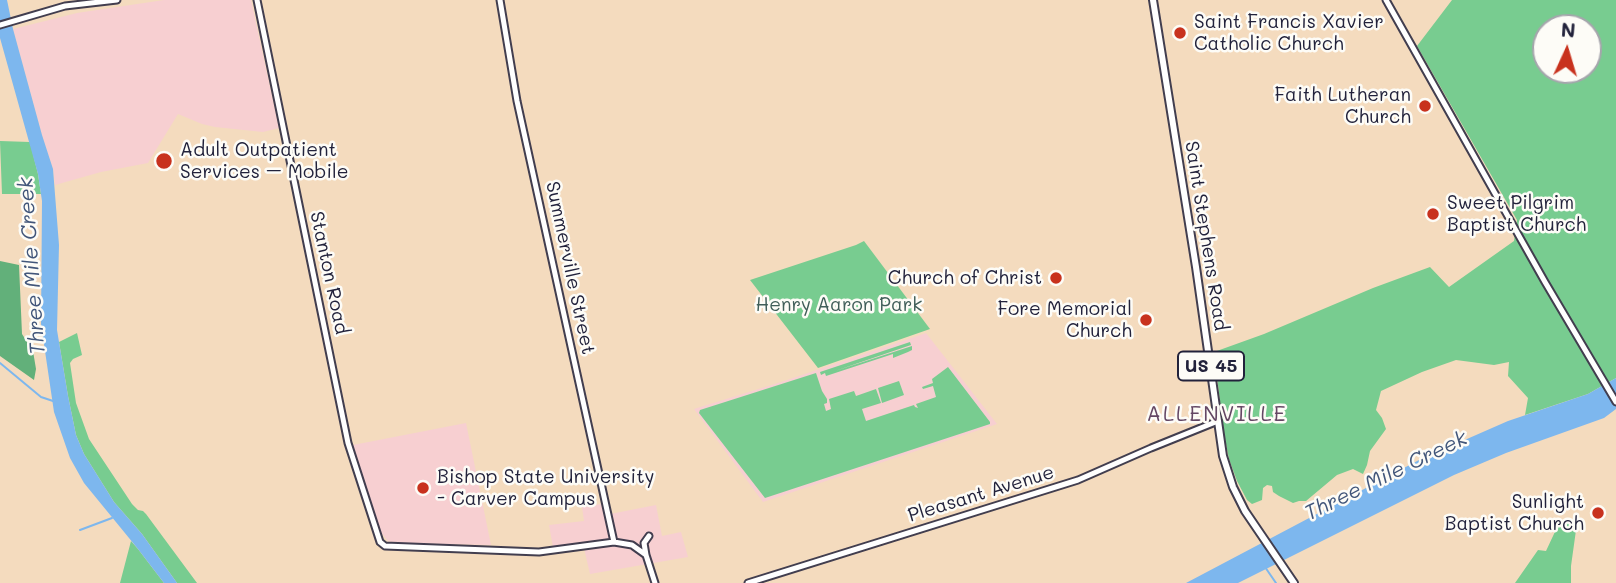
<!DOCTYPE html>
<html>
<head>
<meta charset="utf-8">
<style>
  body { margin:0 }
  #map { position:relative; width:1616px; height:583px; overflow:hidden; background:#f4dbbe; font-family:Mali,sans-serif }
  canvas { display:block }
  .north { position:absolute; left:1532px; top:14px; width:70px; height:70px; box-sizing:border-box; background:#fdfcf7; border:2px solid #a5a5ac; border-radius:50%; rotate:4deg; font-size:19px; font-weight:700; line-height:28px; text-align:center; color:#22223b }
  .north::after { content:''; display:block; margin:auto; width:24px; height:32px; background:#c8321e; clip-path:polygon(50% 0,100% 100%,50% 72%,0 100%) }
</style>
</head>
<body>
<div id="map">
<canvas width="1616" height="583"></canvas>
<div class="north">N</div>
</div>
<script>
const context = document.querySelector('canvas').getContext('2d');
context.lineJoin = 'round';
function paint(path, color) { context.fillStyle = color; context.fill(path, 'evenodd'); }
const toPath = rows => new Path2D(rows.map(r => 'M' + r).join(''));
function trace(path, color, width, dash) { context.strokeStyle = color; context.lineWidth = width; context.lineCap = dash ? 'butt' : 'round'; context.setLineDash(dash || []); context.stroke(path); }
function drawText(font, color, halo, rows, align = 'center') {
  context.font = font + ' Mali,sans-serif'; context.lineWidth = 5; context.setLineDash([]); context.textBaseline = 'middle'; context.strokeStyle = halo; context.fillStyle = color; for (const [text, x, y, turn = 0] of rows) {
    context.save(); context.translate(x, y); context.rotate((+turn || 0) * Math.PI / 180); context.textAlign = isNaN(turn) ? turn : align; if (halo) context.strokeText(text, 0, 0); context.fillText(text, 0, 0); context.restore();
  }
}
const built = toPath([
  [164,0,251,0,279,128,263,132,215,127,202,124,178,114,148,163,101,172,55,185,53,169,42,135,13,29,77,13],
  [926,333,997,424,763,502,694,409,784,381],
  [466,423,491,545,395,543,388,541,379,530,353,445],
  [601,504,605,515,656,505,662,536,681,532,688,557,590,574,583,544,553,547,549,525,584,521,582,507]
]);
const green = toPath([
  [1452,0,1616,0,1616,378,1588,394,1525,415,1528,398,1508,376,1509,362,1494,365,1456,360,1422,372,1381,391,1376,410,1382,418,1386,429,1370,451,1367,465,1363,474,1353,469,1337,475,1306,501,1299,501,1293,503,1279,496,1273,492,1272,486,1267,485,1263,488,1262,500,1252,504,1247,500,1237,481,1229,459,1224,434,1214,352,1264,334,1373,288,1430,267,1449,287,1514,241,1517,220,1417,46],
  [1546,28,1588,28,1588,70,1546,70],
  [0,141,30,142,38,174,41,194,2,194],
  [864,241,930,329,818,368,750,280,856,245],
  [77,333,82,355,73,359,70,363,76,403,89,439,132,504,138,510,143,511,146,514,197,583,177,583,142,534,114,502,84,454,76,435,68,396,59,342],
  [910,342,911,345,835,371,912,346,912,350,908,352,893,358,893,354,826,376,825,373,821,375,820,372],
  [948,367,990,422,990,424,765,498,699,413,700,410,816,373,822,391,827,399,827,403,824,404,826,411,831,409,829,399,854,391,856,396,876,389,881,403,862,409,866,421,914,405,915,407,918,408,916,404,936,397,933,386,923,389,922,387,933,383,932,379],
  [899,381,904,395,882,403,878,388],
  [1560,521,1577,523,1571,566,1571,583,1515,583,1538,550,1546,551],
  [131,541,138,549,164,583,120,583]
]);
const forest = toPath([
  [0,261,19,265,22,334,33,351,36,369,34,380,0,356]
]);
const water = toPath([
  [0,0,7,0,13,29,42,135,53,169,59,245,57,330,68,396,76,435,84,454,114,502,142,534,177,583,164,583,138,549,84,483,70,458,54,412,41,324,42,201,38,174,0,38],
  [1616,378,1616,409,1604,418,1506,453,1454,475,1238,583,1186,583,1419,460,1508,421,1588,394]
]);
const stream = toPath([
  [0,363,41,397,53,401],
  [80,530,112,518],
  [1265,567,1276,583]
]);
const secondary = toPath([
  [257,0,348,443,380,542,385,546,539,552,614,542,632,545,646,555],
  [500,0,517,101,614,542],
  [1386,0,1545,282,1616,402],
  [0,25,65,6,117,0],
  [649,536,644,543,646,555,655,583],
  [748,583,1078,480,1151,448,1218,421]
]);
const primary = toPath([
  [1153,0,1196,267,1223,456,1233,487,1245,511,1294,583]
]);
const markers = [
  [1180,33,7,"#c8321e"],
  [1425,106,7,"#c8321e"],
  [164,161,9,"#c8321e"],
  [1433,214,7,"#c8321e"],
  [1056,278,7,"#c8321e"],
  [1146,320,7,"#c8321e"],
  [423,488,7,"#c8321e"],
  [1598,513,7,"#c8321e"]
];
const shields = [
  [1211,366,66]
];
const shieldNames = [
  ["US 45",1211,366]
];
const poiNames = [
  ["Saint Francis Xavier",1194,22],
  ["Catholic Church",1194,44],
  ["Faith Lutheran",1411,95,"right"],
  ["Church",1411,117,"right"],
  ["Adult Outpatient",180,150],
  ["Services – Mobile",180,172],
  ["Sweet Pilgrim",1447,203],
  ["Baptist Church",1447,225],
  ["Church of Christ",1042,278,"right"],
  ["Fore Memorial",1132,309,"right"],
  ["Church",1132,331,"right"],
  ["Bishop State University",437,477],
  ["- Carver Campus",437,499],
  ["Sunlight",1584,502,"right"],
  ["Baptist Church",1584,524,"right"]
];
const streetNames = [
  ["Saint Stephens Road",1206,236,81],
  ["Summerville Street",570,268,78],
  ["Stanton Road",329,273,78],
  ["Pleasant Avenue",981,494,-17]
];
const parkNames = [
  ["Henry Aaron Park",839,305]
];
const waterNames = [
  ["Three Mile Creek",32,266,-94],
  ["Three Mile Creek",1386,476,-26]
];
const neighbourhoodNames = [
  ["ALLENVILLE",1217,415]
];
paint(built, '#f7cfd1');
paint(green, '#78cc90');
paint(forest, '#62b07a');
paint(water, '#7db7ee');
trace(stream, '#7db7ee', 2);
trace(secondary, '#423e4f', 9);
trace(primary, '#423e4f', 10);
trace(secondary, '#fff', 5);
trace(primary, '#fff', 6);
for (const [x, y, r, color] of markers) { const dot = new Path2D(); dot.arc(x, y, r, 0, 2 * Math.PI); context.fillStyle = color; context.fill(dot); trace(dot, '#fdfcf7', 2.5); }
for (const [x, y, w] of shields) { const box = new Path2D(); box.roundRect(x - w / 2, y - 14.5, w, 29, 5); context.fillStyle = '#fdfcf7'; context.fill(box); trace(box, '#22223b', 2); }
drawText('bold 18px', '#22223b', null, shieldNames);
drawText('19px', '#22223b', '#fdfcf7', poiNames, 'left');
drawText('19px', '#22223b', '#fdfcf7', streetNames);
drawText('19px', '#405e59', '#fdfcf7', parkNames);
drawText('italic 21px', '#42567a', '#fdfcf7', waterNames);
context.letterSpacing = '2px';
drawText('21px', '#644764', '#fdfcf7', neighbourhoodNames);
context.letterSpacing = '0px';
</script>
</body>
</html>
